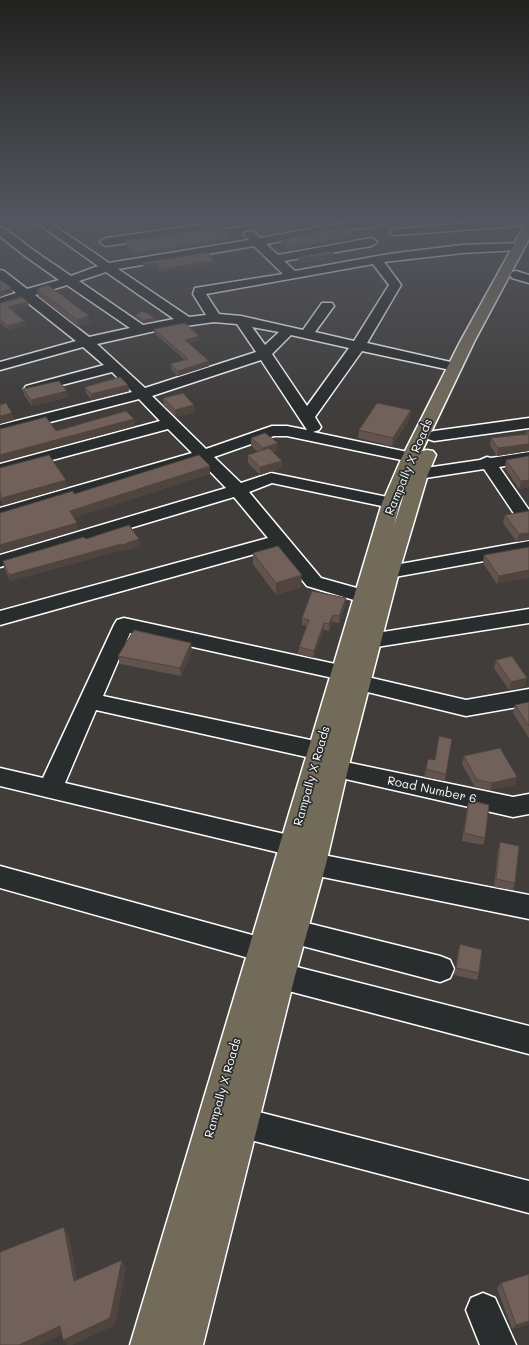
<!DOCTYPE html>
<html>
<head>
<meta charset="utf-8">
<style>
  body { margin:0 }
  canvas { display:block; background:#403d3b }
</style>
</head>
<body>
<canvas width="529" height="1345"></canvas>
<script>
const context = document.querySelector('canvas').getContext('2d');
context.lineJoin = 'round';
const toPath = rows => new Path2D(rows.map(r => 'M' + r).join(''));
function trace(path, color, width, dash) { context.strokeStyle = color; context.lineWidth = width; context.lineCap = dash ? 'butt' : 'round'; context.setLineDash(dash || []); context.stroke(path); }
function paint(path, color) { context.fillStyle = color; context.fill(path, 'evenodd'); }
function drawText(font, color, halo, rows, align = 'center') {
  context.font = font + ' Mali,sans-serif'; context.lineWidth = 3.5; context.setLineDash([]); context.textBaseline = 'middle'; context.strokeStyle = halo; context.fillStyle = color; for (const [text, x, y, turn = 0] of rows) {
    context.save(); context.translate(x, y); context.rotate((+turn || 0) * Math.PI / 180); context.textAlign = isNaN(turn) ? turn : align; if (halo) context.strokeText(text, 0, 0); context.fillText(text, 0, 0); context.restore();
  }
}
const minor = toPath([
  [36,222,49,222,109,263,249,240,244,234,246,232,250,231,254,232,260,238,320,227,315,222,327,222,331,225,358,222,383,223,381,225,377,226,328,232,266,244,278,255,371,238,375,240,377,242,375,244,371,246,284,261,295,271,389,254,462,245,522,243,524,246,522,249,518,250,462,253,384,262,401,285,367,343,455,363,460,364,462,367,460,370,455,371,362,351,315,417,321,427,319,430,313,432,417,454,419,457,417,460,411,462,287,436,274,436,214,457,241,483,271,473,397,499,400,503,397,507,391,508,272,483,249,492,321,578,371,592,374,597,371,602,364,603,307,586,276,548,0,625,0,611,268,538,234,497,0,567,0,555,226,488,200,461,0,518,0,508,192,453,168,429,0,474,0,464,160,421,139,399,0,435,0,425,132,392,112,372,31,393,26,392,24,389,26,386,104,365,83,347,0,370,0,362,76,341,23,299,0,306,0,298,16,293,0,280,0,270,4,271,27,289,59,280,25,256,0,236,0,227,4,228,33,250,71,276,98,266,36,222],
  [254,246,283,274,195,288,193,294,206,315,189,317,118,269,254,246],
  [373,264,389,285,354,341,315,332,334,306,332,303,322,303,303,330,241,316,219,314,206,294,373,264],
  [106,272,174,319,143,325,79,281,106,272],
  [67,285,130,328,89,337,35,295,67,285],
  [214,322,237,324,256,352,145,388,97,344,164,329,214,322],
  [252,327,279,332,265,345,252,327],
  [291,335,349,348,307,406,272,354,291,335],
  [261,360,307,430,312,431,287,426,272,426,206,449,152,396,261,360],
  [221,222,250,222,248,224,244,225,106,246,102,244,100,242,102,240,106,238,221,222],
  [484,222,529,222,529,225,396,235,392,234,390,232,392,230,396,229,484,222],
  [516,271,529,275,529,283,512,278,510,275,512,272,516,271],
  [529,418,529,428,434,441,428,439,426,436,428,433,434,431,529,418],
  [529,452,529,462,499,467,529,510,529,518,523,519,517,518,484,469,419,479,413,478,411,474,413,470,419,469,480,460,487,457,491,458,529,452],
  [529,541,529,553,389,578,382,576,380,572,382,568,389,566,529,541],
  [529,609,529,623,370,648,363,646,360,641,363,636,370,634,529,609],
  [124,618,349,667,352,672,349,677,342,680,130,633,103,696,320,742,328,745,331,751,328,757,320,760,96,710,65,783,293,836,302,839,305,846,302,853,293,856,0,786,0,768,43,778,114,625,117,620,124,618],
  [359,675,466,700,529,689,529,705,466,716,351,688,348,683,351,678,359,675],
  [336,760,513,797,529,794,529,814,513,817,328,775,324,769,328,763,336,760],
  [313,853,529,895,529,919,313,875,304,872,300,864,304,856,313,853],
  [0,866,263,938,273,941,276,950,273,959,263,962,0,888,0,866],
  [295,920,440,956,450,960,454,969,450,978,440,982,295,944,286,941,282,932,286,923,295,920],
  [281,963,529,1026,529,1054,281,989,271,985,267,976,271,967,281,963],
  [243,1108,529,1181,529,1213,243,1138,232,1134,228,1123,232,1112,243,1108],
  [483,1293,495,1298,516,1345,480,1345,466,1310,471,1298,483,1293]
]);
const major = toPath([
  [529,224,529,239,474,342,422,451,427,450,433,451,436,455,428,474,399,572,348,769,326,864,295,976,203,1345,130,1345,382,503,402,457,460,342,523,228,525,225,529,224],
  [404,494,394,526,400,503,404,494]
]);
const wall = toPath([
  [262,222,316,222,317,226,274,234],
  [354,236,354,240,290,251,281,243,282,239],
  [231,238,231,241,134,257,126,245,125,241],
  [334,254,333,258,300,263,298,260,298,257],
  [213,261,213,264,162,272,157,266,144,268,143,266,142,263],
  [37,289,90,323,78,327,38,296],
  [0,303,29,306,12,311,26,325,9,330,0,323],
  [135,315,155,318,155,321,143,323,136,318],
  [154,329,199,340,188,343,209,361,209,366,178,376,171,369,170,364,185,360,154,333],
  [128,385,129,391,92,400,86,393,85,387],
  [23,389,68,397,32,406,24,395],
  [163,398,195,412,176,417,164,406],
  [411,410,410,418,392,446,358,438,359,430],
  [526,431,529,431,529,451,497,456,490,445,491,438,525,434],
  [251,438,277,451,273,452,282,468,260,475,248,463,248,455,258,452,251,446],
  [529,456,529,487,519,489,505,468,506,460],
  [0,468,67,487,4,505,0,497],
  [529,511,517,542,503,523,505,515],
  [86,539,140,546,123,551,122,550,10,581,4,567,3,561],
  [529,547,497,584,483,563,484,555],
  [253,553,301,587,276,595,253,564],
  [345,605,339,623,332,622,329,631,324,630,313,658,298,654,299,647,307,626,302,625,302,618],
  [192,651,181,676,120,664,118,656],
  [496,660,525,686,509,690,494,668],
  [529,702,529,738,513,713,515,705],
  [464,756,517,777,515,785,490,790,475,787,462,764],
  [435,760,446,774,445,781,424,777,426,769],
  [469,800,485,838,483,845,462,841,467,808],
  [500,842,515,883,513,890,494,887,498,849],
  [460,944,479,973,477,980,454,975,458,951],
  [529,1274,529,1324,512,1329,497,1288,501,1283]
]);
const shadedWall = toPath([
  [332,222,345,222,331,223],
  [317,223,317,226,274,234,274,231],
  [354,236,354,240,290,251,290,248],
  [231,238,231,241,134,257,133,254],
  [334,254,333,258,300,263,300,259],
  [213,261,213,264,162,272,162,269],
  [157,263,157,266,144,268,144,265],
  [12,288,13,292,0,297,0,292],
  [28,302,29,306,9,311,8,307],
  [89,316,90,323,78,327,77,320],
  [155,318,155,321,143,323,143,320],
  [25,321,26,325,9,330,8,326],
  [199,336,199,340,185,344,185,340],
  [209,361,209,366,178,376,178,371],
  [128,385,129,391,92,400,91,394],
  [67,391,68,397,32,406,31,400],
  [194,405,195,412,176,417,175,410],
  [411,410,410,418,392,446,393,438],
  [12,413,14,420,0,424,0,416],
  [134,419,135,426,0,462,0,455],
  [278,443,277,451,263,456,263,448],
  [529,444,529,451,497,456,498,448],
  [282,461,282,468,260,475,260,467],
  [210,466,210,474,71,519,70,511],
  [66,480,67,487,4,505,2,498],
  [529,480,529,487,519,489,521,481],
  [77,523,78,530,0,553,0,545],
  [529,533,529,540,517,542,519,534],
  [139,539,140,546,123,551,122,545],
  [121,544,122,550,10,581,9,575],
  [529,570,529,578,497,584,499,576],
  [302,575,301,587,276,595,276,583],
  [346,598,345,605,339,623,339,616],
  [333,615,332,622,329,631,329,624],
  [324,623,324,630,313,658,314,651],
  [191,643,192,651,181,676,180,668],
  [527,678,525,686,509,690,511,682],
  [517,777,515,785,490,790,492,783],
  [64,1227,69,1236,79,1289,74,1281],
  [122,1260,126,1268,115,1325,72,1345,67,1345,63,1340],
  [529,1321,529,1324,512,1329,516,1325],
  [60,1326,65,1333,39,1345,19,1345]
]);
const building = toPath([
  [265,222,316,222,317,223,274,231,265,222],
  [220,227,231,238,133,254,125,241,220,227],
  [345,228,354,236,290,248,282,239,328,230,345,228],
  [330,251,334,254,300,259,298,257,330,251],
  [207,252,213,261,162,269,157,263,144,265,142,263,207,252],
  [0,280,12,288,0,292,0,280],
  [48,285,89,316,77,320,37,289,48,285],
  [22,297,28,302,8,307,25,321,8,326,0,320,0,303,22,297],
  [143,311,155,318,143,320,135,315,143,311],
  [185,323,199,336,185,340,209,361,178,371,170,364,188,359,154,329,185,323],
  [120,377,128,385,91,394,85,387,120,377],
  [59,381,67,391,31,400,23,389,59,381],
  [183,393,194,405,175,410,163,398,183,393],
  [6,403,12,413,0,416,0,405,6,403],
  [377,403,411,410,393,438,359,430,377,403],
  [126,411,134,419,0,455,0,429,46,417,56,431,126,411],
  [526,431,529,431,529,444,498,448,491,438,528,434,526,431],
  [265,433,278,443,263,448,251,438,265,433],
  [269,448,282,461,260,467,248,455,269,448],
  [49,455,66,480,2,498,0,493,0,468,49,455],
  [199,455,210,466,70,511,77,523,0,545,0,513,73,491,74,494,199,455],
  [529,456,529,480,521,481,506,460,529,456],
  [529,511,529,533,519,534,505,515,529,511],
  [129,525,139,539,122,545,121,544,9,575,3,561,84,537,86,539,129,525],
  [278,546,302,575,276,583,253,553,278,546],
  [529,547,529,570,499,576,484,555,529,547],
  [312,591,346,598,339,616,333,615,329,624,324,623,314,651,299,647,309,620,302,618,312,591],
  [134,630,191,643,180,668,118,656,134,630],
  [512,656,527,678,511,682,496,660,512,656],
  [529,702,529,726,515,705,529,702],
  [439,736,452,739,446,774,426,769,428,759,435,760,439,736],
  [500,748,517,777,492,783,477,780,464,756,500,748],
  [469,800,489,805,485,838,464,833,469,800],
  [500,842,519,846,515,883,496,879,500,842],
  [460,944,482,950,479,973,456,968,460,944],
  [64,1227,74,1281,122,1260,110,1318,63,1340,60,1326,19,1345,0,1345,0,1252,64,1227],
  [529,1274,529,1321,516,1325,501,1283,529,1274]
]);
const streetNames = [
  ["Rampally X Roads",409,467,-67],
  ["Rampally X Roads",312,776,-74],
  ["Road Number 6",432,790,12],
  ["Rampally X Roads",223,1088,-74]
];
trace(minor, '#fff', 3);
trace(major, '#fff', 3);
paint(minor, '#2a2d2e');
paint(major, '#736b5a');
paint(wall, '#62534d');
paint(shadedWall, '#50443f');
paint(building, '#72615a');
trace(building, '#50443f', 1);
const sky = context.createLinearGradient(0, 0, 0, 410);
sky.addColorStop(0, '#232220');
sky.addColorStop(0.54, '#535760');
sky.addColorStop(1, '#53576000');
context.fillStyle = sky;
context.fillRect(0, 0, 529, 410);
drawText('12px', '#fff', '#2a2d2e', streetNames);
</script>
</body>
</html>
